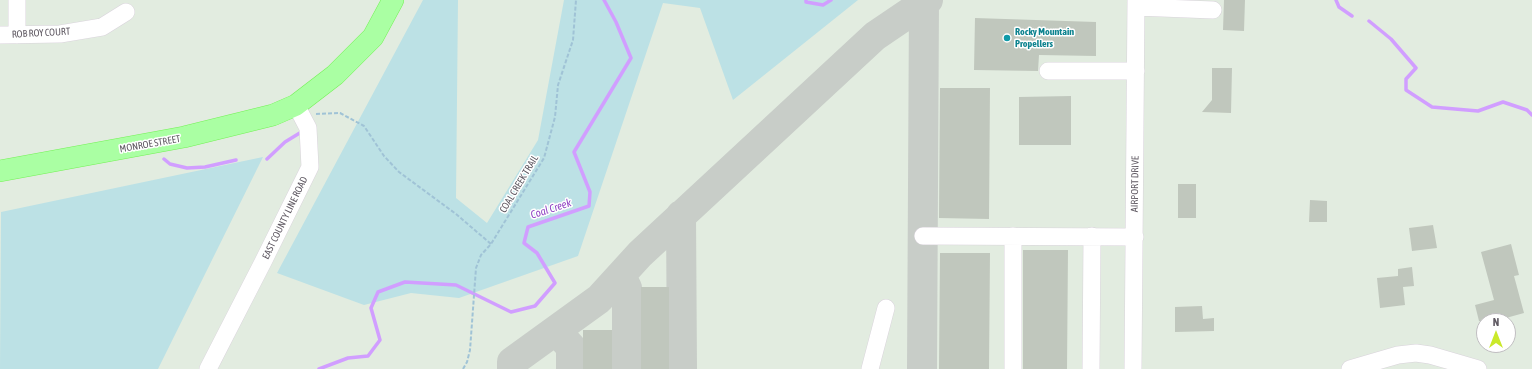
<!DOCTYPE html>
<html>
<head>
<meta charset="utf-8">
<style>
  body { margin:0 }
  #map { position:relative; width:1532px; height:369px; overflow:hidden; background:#e2ece0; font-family:"Asap Condensed",sans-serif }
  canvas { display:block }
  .north { position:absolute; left:1476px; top:313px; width:40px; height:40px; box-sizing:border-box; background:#fff; border:1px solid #bfbdc0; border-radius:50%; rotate:0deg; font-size:11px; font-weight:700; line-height:16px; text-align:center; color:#5f5962 }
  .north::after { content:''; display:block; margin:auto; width:14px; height:18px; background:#cae92a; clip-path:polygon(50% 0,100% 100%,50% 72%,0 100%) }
</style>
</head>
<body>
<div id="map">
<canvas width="1532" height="369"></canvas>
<div class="north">N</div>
</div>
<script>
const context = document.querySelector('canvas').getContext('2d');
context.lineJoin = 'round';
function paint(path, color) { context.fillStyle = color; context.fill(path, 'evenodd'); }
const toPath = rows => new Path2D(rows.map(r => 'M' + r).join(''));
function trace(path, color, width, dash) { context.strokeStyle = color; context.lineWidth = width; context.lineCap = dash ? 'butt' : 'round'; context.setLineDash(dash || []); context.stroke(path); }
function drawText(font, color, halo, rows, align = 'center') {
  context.font = font + ' "Asap Condensed",sans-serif'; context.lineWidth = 3; context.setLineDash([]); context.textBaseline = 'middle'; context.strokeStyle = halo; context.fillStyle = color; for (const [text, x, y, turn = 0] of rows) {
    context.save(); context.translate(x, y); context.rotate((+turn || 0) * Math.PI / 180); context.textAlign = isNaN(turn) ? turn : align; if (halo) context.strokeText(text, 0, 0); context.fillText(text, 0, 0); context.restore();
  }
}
const green = toPath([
  [423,0,458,0,456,198,487,223,538,140,564,0,858,0,733,100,700,8,663,3,578,256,459,298,411,293,364,305,277,273],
  [263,157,158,369,0,369,1,212]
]);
const stream = toPath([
  [806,0,806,2,823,5,831,0],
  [1336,0,1339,7,1352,16],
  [1369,21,1391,39,1416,68,1406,79,1406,90,1432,107,1478,111,1503,102,1527,110,1532,115],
  [164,159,170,164,187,168,205,167,236,160],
  [267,159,285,142,303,131],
  [319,369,348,358,368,356,380,340,371,308,378,292,405,282,456,285,511,312,535,306,555,283,537,253,524,243,528,227,589,206,590,192,574,152,631,58,616,22,604,0]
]);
const taxiway = toPath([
  [681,215,682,369],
  [621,276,627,288,627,369],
  [556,331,571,347,571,369],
  [512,369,512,362,599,299,640,254,875,36,928,0],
  [922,369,924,2]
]);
const building = toPath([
  [1224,0,1245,0,1244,31,1223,30],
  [975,18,1096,22,1096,56,1039,55,1038,71,974,70],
  [1212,68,1232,68,1231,113,1202,112,1212,100],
  [940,88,990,88,989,219,939,218],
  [1071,96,1071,145,1019,145,1019,97],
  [1178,184,1196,184,1196,218,1178,218],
  [1310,200,1327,201,1327,222,1309,222],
  [1433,225,1437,248,1412,251,1409,228],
  [1511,244,1519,275,1514,276,1524,313,1495,321,1479,321,1475,305,1494,300,1481,252],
  [1023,250,1068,250,1067,369,1023,369],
  [940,253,990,253,989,369,939,369],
  [1412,267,1414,286,1403,287,1405,305,1380,308,1377,278,1398,276,1398,269],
  [641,287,669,287,669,369,641,369],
  [1202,306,1203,319,1214,318,1214,331,1175,332,1175,307],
  [583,330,612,330,612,369,583,369]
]);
const path = toPath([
  [316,114,340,113,364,126,384,156,399,172,456,214,491,244],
  [463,369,467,362,470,350,476,268,481,255,491,244,544,158,555,117,558,85,573,40,576,0]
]);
const minor = toPath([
  [17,0,17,35],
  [1136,7,1213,10],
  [0,35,60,34,102,27,126,12],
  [1048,71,1136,71],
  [923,236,1135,237],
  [208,369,263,262,310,167,308,128,296,105],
  [870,369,886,308],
  [1013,369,1013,236],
  [1091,369,1092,236],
  [1133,369,1136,0],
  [1350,369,1398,355,1416,353,1430,355,1478,369]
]);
const major = toPath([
  [0,171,184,137,273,115,296,105,335,75,373,37,393,0]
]);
const markers = [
  [1007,38,4,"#0f9aa8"]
];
const cultureNames = [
  ["Rocky Mountain",1015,32],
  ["Propellers",1015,44]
];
const streetNames = [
  ["ROB ROY COURT",41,33,-3],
  ["MONROE STREET",150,144,-10],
  ["COAL CREEK TRAIL",519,184,-59],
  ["AIRPORT DRIVE",1135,184,-89],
  ["EAST COUNTY LINE ROAD",285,218,-64]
];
const waterNames = [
  ["Coal Creek",551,209,-18]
];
paint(green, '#bce1e5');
trace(stream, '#d19eff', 3.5);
trace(taxiway, '#c8cdc8', 30);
paint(building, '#c0c7bd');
trace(minor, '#d9d3db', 18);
trace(major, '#73f155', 22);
trace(path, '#a0c3d6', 2, [4, 2]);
trace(minor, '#fff', 17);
trace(major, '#aaffa3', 21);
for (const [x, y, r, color] of markers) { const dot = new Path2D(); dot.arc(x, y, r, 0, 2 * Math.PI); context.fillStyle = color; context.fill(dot); trace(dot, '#fff', 1.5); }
drawText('bold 10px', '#0d838f', '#fff', cultureNames, 'left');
drawText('10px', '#5f5962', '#fff', streetNames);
drawText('italic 11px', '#8e41c2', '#fff', waterNames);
</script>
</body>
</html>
